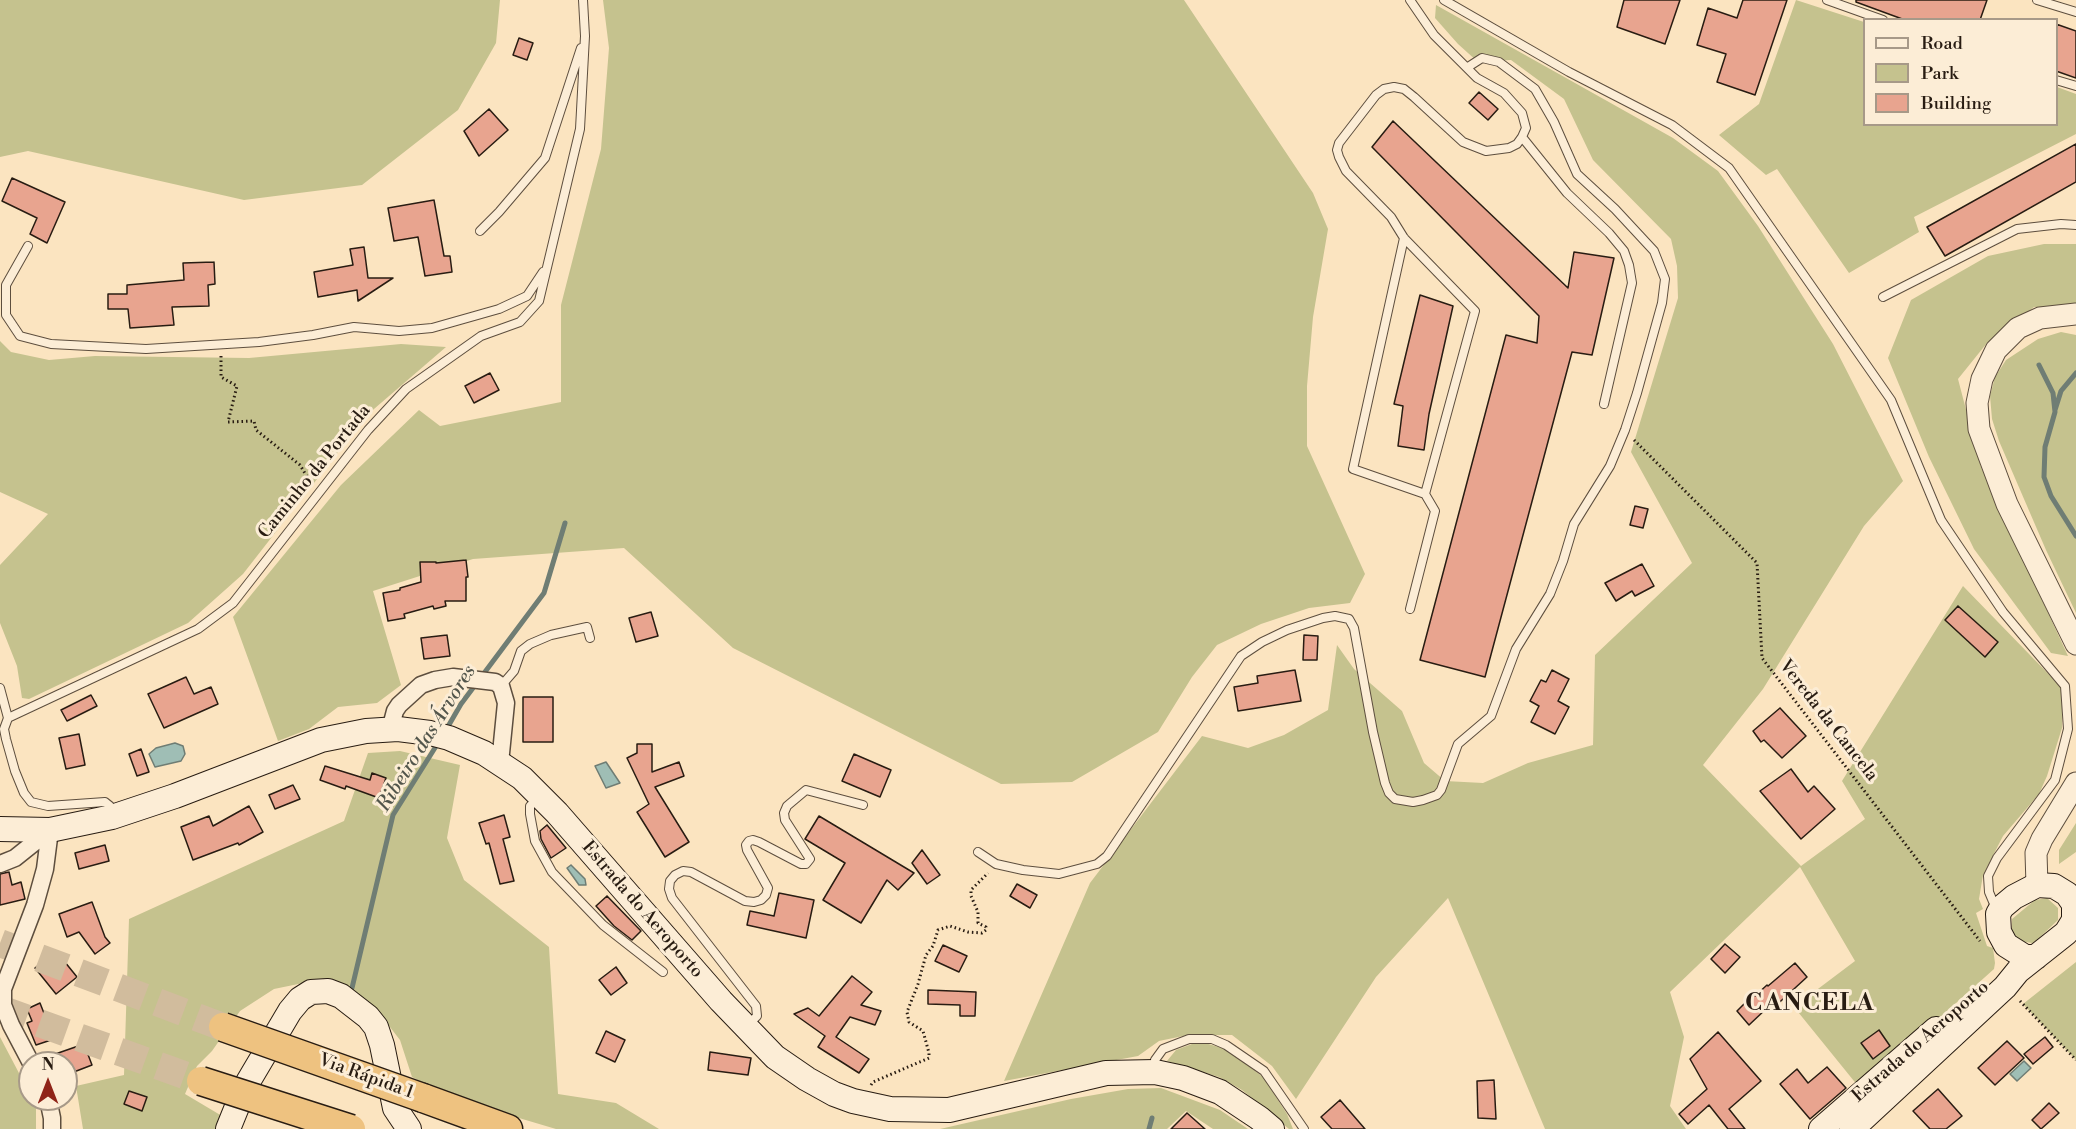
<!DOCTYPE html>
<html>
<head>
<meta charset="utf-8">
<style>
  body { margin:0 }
  #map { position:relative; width:2076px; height:1129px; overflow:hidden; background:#fbe4c0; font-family:"Libre Bodoni",serif }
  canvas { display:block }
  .legend { position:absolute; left:1863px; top:18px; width:195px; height:108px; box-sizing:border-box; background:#fcedd6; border:2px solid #a79988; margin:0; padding:8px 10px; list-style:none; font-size:18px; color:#281c12 }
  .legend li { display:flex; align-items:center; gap:12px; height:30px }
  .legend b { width:30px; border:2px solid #a79988 }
  .north { position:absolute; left:18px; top:1051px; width:60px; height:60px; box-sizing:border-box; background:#fcedd6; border:2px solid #a79988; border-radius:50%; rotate:0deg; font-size:16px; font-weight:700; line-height:24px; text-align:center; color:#281c12 }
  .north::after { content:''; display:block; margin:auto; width:21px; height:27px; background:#8f2418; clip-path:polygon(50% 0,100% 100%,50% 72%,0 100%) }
</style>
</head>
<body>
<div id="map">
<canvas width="2076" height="1129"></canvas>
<ul class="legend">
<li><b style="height:8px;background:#fcedd6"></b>Road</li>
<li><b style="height:16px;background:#c5c28e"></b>Park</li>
<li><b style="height:16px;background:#e8a48f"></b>Building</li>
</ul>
<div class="north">N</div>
</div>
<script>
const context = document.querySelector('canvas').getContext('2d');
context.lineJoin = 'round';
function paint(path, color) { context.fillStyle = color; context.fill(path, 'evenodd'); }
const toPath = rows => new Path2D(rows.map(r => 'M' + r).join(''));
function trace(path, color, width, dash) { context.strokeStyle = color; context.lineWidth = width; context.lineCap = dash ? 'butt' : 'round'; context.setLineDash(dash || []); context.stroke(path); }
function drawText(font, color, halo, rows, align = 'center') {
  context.font = font + ' "Libre Bodoni",serif'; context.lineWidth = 6; context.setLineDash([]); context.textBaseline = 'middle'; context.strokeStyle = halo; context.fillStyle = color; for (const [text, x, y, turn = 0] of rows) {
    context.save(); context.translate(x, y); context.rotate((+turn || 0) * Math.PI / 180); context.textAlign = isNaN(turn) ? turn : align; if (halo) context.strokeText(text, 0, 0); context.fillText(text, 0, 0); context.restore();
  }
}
const green = toPath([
  [0,0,500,0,496,43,458,110,362,185,244,200,28,151,0,157],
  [603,0,1184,0,1313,193,1328,229,1313,317,1307,386,1307,446,1365,574,1350,603,1309,608,1261,624,1217,645,1192,677,1158,732,1072,782,1001,784,733,648,624,548,473,559,373,591,401,685,377,703,338,707,309,729,278,741,233,617,341,485,419,410,440,426,561,402,561,305,601,149,609,48],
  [1796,0,1864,22,1864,124,2056,124,2057,87,2076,94,2076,134,1914,217,1919,232,1849,273,1777,169,1766,175,1719,135,1759,104],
  [1436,5,1673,138,1718,171,1758,226,1833,344,1903,481,1864,526,1763,689,1703,765,1801,866,1865,819,1842,781,1963,586,2063,689,2062,728,2047,776,2039,794,2003,836,1983,875,1979,899,1983,909,1976,913,1987,946,1993,948,1995,963,1994,969,1907,1047,1858,1086,1794,1007,1855,961,1800,867,1670,992,1684,1037,1670,1106,1686,1129,1545,1129,1448,898,1376,977,1296,1099,1272,1066,1232,1035,1188,1035,1159,1041,1138,1056,1004,1081,1090,883,1202,736,1248,748,1284,735,1328,710,1337,645,1354,669,1402,711,1424,763,1445,781,1483,783,1528,763,1593,745,1595,655,1692,563,1631,452,1678,298,1677,266,1671,239,1593,160,1564,99,1511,60,1478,62,1458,44,1435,18],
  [2044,244,2076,244,2076,309,2034,307,1987,343,1958,379,1981,467,2068,656,2051,653,1974,549,1929,457,1888,358,1911,300,1988,256],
  [2061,332,2076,335,2076,613,2046,550,1999,441,1992,419,1990,396,1995,377,2006,360,2038,339],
  [0,341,11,352,49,360,95,356,249,358,401,344,446,347,367,415,243,574,188,623,29,699,22,698,17,666,0,623,0,565,48,514,0,492],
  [400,751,460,765,447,838,464,880,549,947,558,1094,616,1103,659,1129,556,1129,455,1099,412,1077,400,1040,376,1009,308,982,274,989,240,1011,212,1051,197,1066,185,1094,222,1116,221,1129,83,1129,76,1086,124,1075,129,919,344,821,368,753],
  [2076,823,2076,852,2059,864,2059,850],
  [2047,898,2058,908,2058,920,2037,940,2032,943,2020,941,2012,932,2012,919,2035,900],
  [2076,962,2076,1060,2023,1004],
  [0,1037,30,1094,30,1099,33,1099,36,1105,36,1129,0,1129],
  [1205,1043,1222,1048,1233,1054,1263,1077,1287,1114,1293,1129,1289,1129,1242,1090,1219,1077,1167,1061,1176,1050,1192,1044],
  [1161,1088,1220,1110,1248,1129,1213,1129,1186,1111,1167,1129,940,1129,1071,1099,1128,1089]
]);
const water = toPath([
  [175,743,183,746,185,754,181,761,155,767,149,754,156,748,175,743],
  [606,762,620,783,606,788,595,766,606,762],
  [571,865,585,879,586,885,579,885,567,868,571,865],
  [2024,1061,2031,1068,2017,1081,2010,1074,2024,1061]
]);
const stream = toPath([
  [2039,365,2053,393,2055,412,2045,447,2044,477,2051,496,2076,536],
  [2055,410,2061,391,2076,373],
  [446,730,461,704,544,593,565,523],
  [352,988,393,815,438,743],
  [1149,1129,1152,1118]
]);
const building = toPath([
  [1624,0,1680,0,1665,44,1617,27,1624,0],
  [1743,0,1787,0,1755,95,1717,82,1726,54,1697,45,1708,8,1737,18,1743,0],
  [1856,0,1987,0,1980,20,1905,20,1856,2,1856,0],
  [2056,24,2076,31,2076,78,2056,71,2056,24],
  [519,38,533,43,527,60,513,55,519,38],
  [1479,92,1498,109,1488,120,1469,103,1479,92],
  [489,109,508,130,479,156,464,131,489,109],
  [1393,121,1568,288,1574,252,1614,258,1592,355,1572,352,1485,677,1420,660,1506,335,1537,343,1539,316,1372,147,1393,121],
  [2076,144,2076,182,1945,256,1927,227,2076,144],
  [12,178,65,202,47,243,30,234,37,218,2,201,12,178],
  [434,200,444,256,450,256,452,272,425,276,418,237,394,241,388,208,434,200],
  [364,247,368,278,393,278,358,301,357,290,318,297,314,272,353,265,350,249,364,247],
  [214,262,215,284,208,285,209,306,172,307,174,325,130,328,128,309,108,309,108,294,127,294,127,285,184,280,183,263,214,262],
  [1420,295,1453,306,1429,414,1424,450,1398,446,1403,406,1394,404,1420,295],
  [490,373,499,390,474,403,465,386,490,373],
  [1635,506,1648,509,1643,528,1630,525,1635,506],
  [466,560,468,577,466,577,466,601,445,601,446,606,434,609,433,606,404,614,405,618,388,621,383,593,400,590,400,588,421,582,420,562,436,562,436,563,466,560],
  [1642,564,1654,586,1635,596,1632,591,1616,601,1605,583,1642,564],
  [1958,606,1998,642,1985,657,1945,620,1958,606],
  [651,612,658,636,636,642,629,618,651,612],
  [447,635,450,656,424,659,421,638,447,635],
  [1304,635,1318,636,1317,660,1303,660,1304,635],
  [1295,670,1301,701,1238,711,1234,687,1258,683,1257,676,1295,670],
  [1552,670,1569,679,1558,701,1569,707,1555,734,1531,722,1539,706,1530,701,1541,680,1546,682,1552,670],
  [186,677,194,694,211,687,218,704,164,728,148,694,186,677],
  [91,695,97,706,67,721,61,710,91,695],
  [523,697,553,697,553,742,523,742,523,697],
  [1780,708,1806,736,1782,758,1764,740,1761,742,1753,731,1780,708],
  [79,734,85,765,66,769,59,738,79,734],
  [637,744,652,744,652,772,679,762,684,776,655,787,689,842,665,857,637,812,649,804,627,758,637,753,637,744],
  [141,749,149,772,137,776,129,754,141,749],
  [854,754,891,770,880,797,842,781,854,754],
  [325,766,370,780,372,773,386,778,379,798,346,786,345,789,320,780,325,766],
  [1791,769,1808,792,1814,786,1835,809,1801,839,1760,791,1791,769],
  [293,785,300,799,275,809,269,795,293,785],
  [249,806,263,832,239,845,238,843,193,860,181,827,209,816,213,826,249,806],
  [504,815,510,837,503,839,514,881,500,884,489,843,486,844,479,823,504,815],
  [819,816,914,873,898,890,887,880,861,923,823,900,845,863,805,839,819,816],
  [547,825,566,848,551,858,541,839,540,831,547,825],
  [105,845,109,861,79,869,75,853,105,845],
  [922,850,940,875,927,884,912,863,922,850],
  [9,872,12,885,21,882,25,899,0,905,0,874,9,872],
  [1017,884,1037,895,1030,908,1010,896,1017,884],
  [779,893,814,900,806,938,747,925,750,911,774,916,779,893],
  [607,896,641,931,632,940,614,926,596,906,607,896],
  [92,902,105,937,110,943,95,954,79,932,67,937,59,914,92,902],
  [1725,944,1740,957,1725,973,1711,959,1725,944],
  [943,945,967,956,959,972,935,961,943,945],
  [56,951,77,977,56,994,35,968,56,951],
  [1795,963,1807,977,1770,1011,1767,1008,1749,1025,1737,1011,1754,994,1755,996,1767,985,1768,986,1795,963],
  [616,967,627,983,611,995,599,980,616,967],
  [852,976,872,992,861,1005,881,1011,875,1025,850,1017,836,1037,869,1059,859,1073,818,1047,825,1036,794,1014,808,1008,819,1016,852,976],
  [928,990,976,992,975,1016,960,1016,960,1005,928,1004,928,990],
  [40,1003,54,1039,36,1045,27,1023,32,1021,27,1009,40,1003],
  [1879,1030,1890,1046,1873,1059,1861,1043,1879,1030],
  [606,1031,625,1040,615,1062,596,1053,606,1031],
  [1718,1032,1761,1081,1729,1109,1745,1129,1728,1129,1709,1105,1688,1124,1679,1114,1707,1089,1690,1059,1718,1032],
  [2045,1037,2053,1047,2033,1064,2024,1054,2045,1037],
  [2007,1041,2024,1058,1995,1085,1978,1068,2007,1041],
  [84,1044,92,1065,66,1075,66,1063,41,1063,41,1059,84,1044],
  [710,1052,751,1058,748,1075,708,1070,710,1052],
  [1827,1067,1846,1088,1810,1119,1780,1084,1797,1069,1808,1083,1827,1067],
  [1494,1080,1496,1119,1478,1118,1477,1081,1494,1080],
  [1938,1089,1962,1116,1946,1129,1930,1129,1913,1111,1938,1089],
  [129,1091,147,1097,142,1111,124,1104,129,1091],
  [1340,1100,1365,1129,1332,1129,1321,1117,1340,1100],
  [2049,1103,2059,1113,2041,1129,2032,1120,2049,1103],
  [1187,1113,1205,1129,1171,1129,1187,1113]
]);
const trunkTunnel = toPath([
  [0,943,223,1027],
  [0,1009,201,1081]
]);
const path = toPath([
  [221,356,221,377,237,386,228,422,254,421,256,430,300,465,312,485],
  [1634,440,1757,563,1762,658,1980,941],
  [2020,1001,2076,1060],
  [871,1085,873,1082,929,1058,929,1053,923,1031,909,1022,907,1012,918,984,926,955,933,946,938,930,950,926,968,932,982,933,986,930,986,927,978,923,978,912,971,896,971,890,988,873]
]);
const service = toPath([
  [1410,0,1434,35,1477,78,1504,93,1522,113,1526,128,1522,137,1567,193,1609,233,1624,251,1629,265,1632,283,1604,404],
  [1444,0,1569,72,1672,125,1729,168,1891,400,1941,520,2003,612,2065,686,2068,729,2055,780,1997,858,1988,876,1989,892,1997,911],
  [1827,0,1883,20],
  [2037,0,2076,12],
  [2056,80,2076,86],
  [480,231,499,212,545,158,581,48],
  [1404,238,1353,469,1425,494],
  [28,246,6,285,6,315,20,336,51,344,146,349,259,342,313,335,354,327,399,331,432,328,499,309,527,296,543,272],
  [1883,297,2017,229,2061,224,2076,225],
  [1410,609,1435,511,1425,494,1475,311,1404,238,1391,217,1346,171,1339,157,1337,150,1339,143,1376,95,1384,89,1394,87,1404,89,1414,97,1463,142,1486,151,1509,148,1517,144,1522,137],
  [501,686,514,671,521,651,530,644,551,635,587,627,590,638],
  [0,688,8,718],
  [539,797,530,806,530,814,535,841,552,872,603,925,663,972],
  [111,814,110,806,105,802,48,806,31,802,24,793,15,771,6,739,4,729,8,718,198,629,233,603,368,430,406,389,481,336,520,322,539,301,580,129,585,36,583,0],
  [978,852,996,864,1023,870,1059,874,1097,864,1107,856,1241,656,1262,642,1287,630,1323,618,1335,616,1349,619,1354,628,1373,732,1385,783,1389,793,1395,799,1413,802,1423,800,1437,795,1441,790,1458,744,1491,716,1516,649,1550,594,1563,561,1574,524,1610,466,1625,430,1637,393,1662,303,1665,279,1654,251,1615,209,1577,174,1554,122,1535,89,1499,62,1482,58,1468,67],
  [748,1025,757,1016,756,1006,672,898,669,889,670,881,675,875,683,871,691,872,745,901,754,902,761,900,766,895,768,888,747,850,746,845,749,841,753,840,759,842,801,864,806,864,810,859,785,820,784,813,787,806,806,790,863,805],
  [1155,1070,1155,1060,1163,1049,1189,1039,1212,1039,1226,1045,1264,1071,1304,1129]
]);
const minor = toPath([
  [390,730,395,711,399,705,421,685,435,680,453,677,495,682,501,686,506,703,500,763],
  [0,864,15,858,50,830],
  [31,1063,11,1025,3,1005,3,989,35,905,45,869,50,830],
  [48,1099,52,1118,52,1129]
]);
const tertiary = toPath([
  [2076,314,2040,318,2018,328,1996,350,1982,379,1977,403,1979,429,2007,504,2076,644],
  [2037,885,2036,853,2042,839,2076,783]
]);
const secondary = toPath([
  [0,829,50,830,112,817,175,796,321,740,366,731,398,729,430,733,449,738,484,753,522,778,557,813,721,1001,775,1057,807,1079,834,1094,853,1101,890,1109,949,1110,1106,1073,1155,1072,1183,1078,1220,1092,1259,1118,1272,1129],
  [228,1129,245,1087,290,1011,300,999,311,992,328,991,341,996,368,1017,376,1027,382,1045,395,1108,409,1129],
  [1821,1129,1936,1029],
  [1852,1129,2005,987,2018,971,2066,933,2074,920,2074,904,2067,894,2054,886,2037,885,2014,897,2002,907,1998,914,1999,932,2006,945,2025,957,2036,957]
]);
const trunk = toPath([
  [423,1098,508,1129]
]);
const trunkBridge = toPath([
  [223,1027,423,1098],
  [201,1081,351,1129]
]);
const streetNames = [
  ["Caminho da Portada",315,472,-51],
  ["Vereda da Cancela",1828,721,52],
  ["Estrada do Aeroporto",642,910,49],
  ["Estrada do Aeroporto",1921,1042,-41],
  ["Via Rápida 1",366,1077,20]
];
const waterNames = [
  ["Ribeiro das Árvores",427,739,-58]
];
const districtNames = [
  ["CANCELA",1810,1004]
];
paint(green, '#c5c28e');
paint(water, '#9fbeb5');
trace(water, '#6f7d74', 1.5);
trace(stream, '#6f7d74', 5);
paint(building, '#e8a48f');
trace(building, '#281c12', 1.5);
trace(trunkTunnel, '#d1bc9d', 28, [28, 14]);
trace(service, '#5d4e3e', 10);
trace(minor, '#5d4e3e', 19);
trace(tertiary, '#5d4e3e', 23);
trace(secondary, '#281c12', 26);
trace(trunk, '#281c12', 31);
trace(path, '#281c12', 3, [1.5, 3]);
trace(service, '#fcedd6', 8);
trace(minor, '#fcedd6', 16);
trace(tertiary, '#fcedd6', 21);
trace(secondary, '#fcedd6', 24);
trace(trunk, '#eec280', 28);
trace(trunkBridge, '#281c12', 31, []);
trace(trunkBridge, '#eec280', 28);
drawText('18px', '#281c12', '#fcedd6', streetNames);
drawText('italic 20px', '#52554b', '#fcedd6', waterNames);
context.letterSpacing = '1.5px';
drawText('bold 24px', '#281c12', '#fcedd6', districtNames);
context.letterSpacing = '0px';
</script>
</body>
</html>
